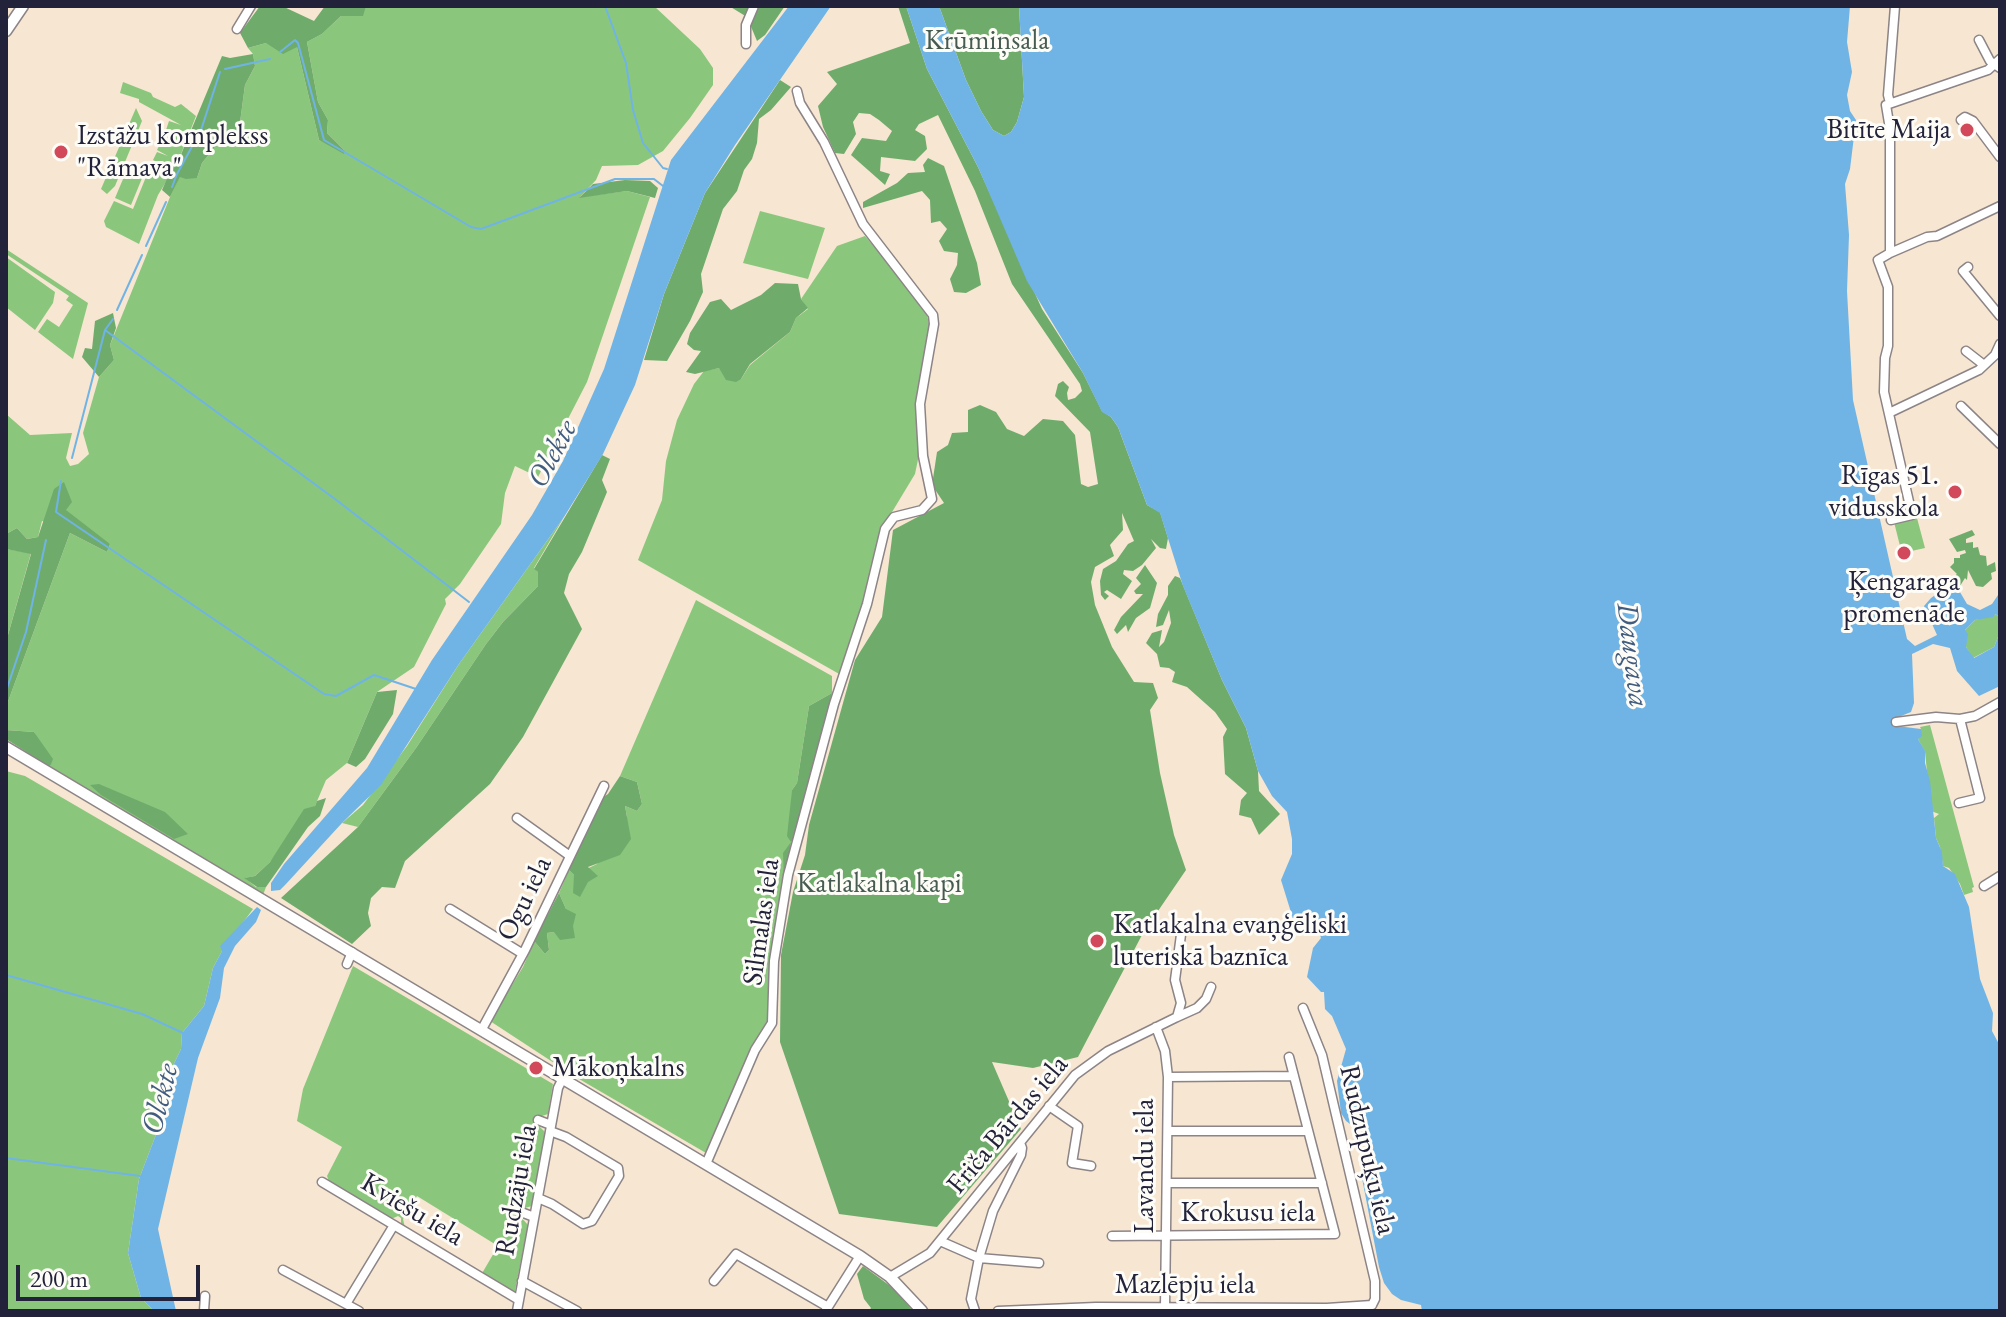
<!DOCTYPE html>
<html>
<head>
<meta charset="utf-8">
<style>
  body { margin:0 }
  #map { position:relative; width:2006px; height:1317px; overflow:hidden; background:#f7e6d1; font-family:"EB Garamond",serif }
  canvas { display:block }
  .frame { position:absolute; inset:0; border:8px solid #22223b; pointer-events:none }
  .scale { position:absolute; left:16px; top:1265px; width:184px; height:36px; box-sizing:border-box; border:4px solid #22223b; border-top:0; padding-left:10px; font-size:24px; line-height:28px; white-space:nowrap; color:#22223b; -webkit-text-stroke:6px #fdfcf7; paint-order:stroke }
</style>
</head>
<body>
<div id="map">
<canvas width="2006" height="1317"></canvas>
<div class="frame"></div>
<div class="scale">200 m</div>
</div>
<script>
const context = document.querySelector('canvas').getContext('2d');
context.lineJoin = 'round';
function paint(path, color) { context.fillStyle = color; context.fill(path, 'evenodd'); }
const toPath = rows => new Path2D(rows.map(r => 'M' + r).join(''));
function trace(path, color, width, dash) { context.strokeStyle = color; context.lineWidth = width; context.lineCap = dash ? 'butt' : 'round'; context.setLineDash(dash || []); context.stroke(path); }
function drawText(font, color, halo, rows, align = 'center') {
  context.font = font + ' "EB Garamond",serif'; context.lineWidth = 6; context.setLineDash([]); context.textBaseline = 'middle'; context.strokeStyle = halo; context.fillStyle = color; for (const [text, x, y, turn = 0] of rows) {
    context.save(); context.translate(x, y); context.rotate((+turn || 0) * Math.PI / 180); context.textAlign = isNaN(turn) ? turn : align; if (halo) context.strokeText(text, 0, 0); context.fillText(text, 0, 0); context.restore();
  }
}
const green = toPath([
  [366,6,654,6,700,49,713,68,713,85,690,118,663,151,638,165,602,166,596,180,580,197,627,191,650,197,587,382,538,477,515,466,505,493,501,524,460,584,445,599,446,604,414,667,377,692,347,763,326,780,315,806,270,862,255,876,245,878,256,887,266,887,263,895,6,742,6,740,51,766,34,732,6,730,6,707,70,533,107,552,110,544,42,521,38,537,27,539,17,528,6,534,6,414,30,435,72,433,66,458,70,466,78,464,89,454,83,433,99,377,114,360,110,345,170,197,180,176,197,178,202,163,215,147,235,143,239,130,245,85,255,66,253,54,248,48,266,43,297,47,319,140,345,151,327,133,328,120,318,102,307,42,322,34,341,16],
  [123,82,151,93,153,97,175,107,181,104,196,116,177,164,158,195,139,244,106,227,104,221,114,201,133,209,148,172,160,176,149,170,153,162,164,166,153,160,157,152,168,156,157,150,161,142,172,146,162,140,165,131,176,136,166,130,169,121,181,125,139,102,139,99,120,93],
  [136,108,142,121,115,186,107,194,101,189],
  [129,165,145,171,131,205,115,198],
  [760,211,825,228,808,279,743,263],
  [865,236,925,306,930,328,916,403,921,445,915,474,883,527,858,624,841,675,638,560,662,500,666,461,677,420,694,384,704,371,719,368,741,379,750,365,790,332,796,318,808,309,801,299,837,246],
  [6,249,88,303,73,359,38,332,47,319,59,327,73,305,66,300,69,296,6,254],
  [6,257,55,292,53,303,35,330,6,307],
  [564,517,534,568,538,572,538,586,503,622,486,644,416,748,358,827,342,823,363,805,407,746,459,664],
  [1917,518,1925,548,1907,552,1908,557,1904,552,1901,552,1900,549,1906,546,1900,546,1894,522],
  [6,549,31,553,6,642],
  [696,600,832,676,832,693,809,706,797,783,792,790,791,842,784,882,769,1022,756,1040,706,1153,574,1076,490,1021,523,967,534,941,545,954,549,950,547,933,554,932,566,909,559,893,569,870,574,875,597,864,627,817,625,806,637,811,642,804,637,782,620,776],
  [1995,614,2000,617,2000,632,1994,647,1973,658,1966,647,1965,630,1975,620],
  [1930,725,1974,887,1972,888,1973,892,1964,895,1960,884,1949,868,1943,866,1940,847,1936,838,1934,818,1939,814,1931,811,1925,752,1918,739,1921,729,1920,727],
  [6,771,25,776,253,909,222,951,213,968,204,1006,182,1033,181,1049,170,1072,162,1119,139,1179,128,1253,141,1298,154,1311,6,1311],
  [353,966,553,1084,548,1114,539,1117,536,1123,545,1132,532,1206,521,1209,519,1215,528,1225,515,1291,508,1292,481,1275,498,1246,417,1196,403,1219,405,1228,401,1226,401,1218,398,1216,389,1220,330,1184,327,1176,342,1147,297,1121,303,1089]
]);
const forest = toPath([
  [260,6,282,6,314,21,325,6,366,6,363,16,341,16,322,34,307,42,318,102,328,120,327,133,345,151,344,154,319,140,297,47,283,54,266,43,248,48,240,33],
  [729,6,785,6,765,35,757,41,747,17],
  [898,6,906,6,927,69,978,167,1042,309,1083,373,1102,411,1111,417,1118,427,1147,505,1160,512,1168,538,1166,549,1160,548,1151,539,1156,548,1142,565,1133,571,1124,570,1123,574,1132,581,1121,599,1107,590,1104,592,1109,596,1105,600,1101,595,1100,581,1103,569,1116,561,1128,544,1134,541,1122,513,1123,530,1110,545,1114,556,1095,567,1091,582,1095,605,1112,647,1134,682,1153,683,1158,698,1150,710,1160,773,1174,835,1186,870,1143,933,1078,1057,1033,1068,992,1062,1021,1129,937,1227,839,1214,780,1042,781,955,793,892,805,855,809,825,855,660,882,617,893,530,944,503,932,485,937,452,948,445,952,433,968,432,968,410,980,405,996,412,1007,429,1024,436,1043,419,1063,421,1075,435,1081,484,1088,487,1098,484,1090,432,1055,396,1058,384,1063,381,1069,387,1067,393,1068,400,1075,398,1082,391,1080,384,1012,284,975,191,938,115,919,124,915,130,925,136,927,149,915,161,881,157,880,171,890,174,885,185,851,155,862,138,886,141,892,131,879,120,870,114,859,113,853,122,856,134,844,154,835,153,823,127,818,106,837,84,827,72,910,43],
  [939,6,1019,6,1024,97,1017,122,1011,132,1004,136,993,130,981,111,966,80],
  [253,54,255,66,245,85,239,130,235,143,215,147,202,163,197,178,186,179,180,177,170,197,162,190,170,172,177,164,222,56,230,58],
  [780,80,791,87,771,110,759,119,757,143,752,159,744,170,737,191,723,209,701,274,703,292,690,321,667,361,644,360,664,294,705,193],
  [928,158,944,166,977,263,981,285,966,293,954,292,950,279,957,265,958,253,944,251,939,241,947,229,940,221,931,223,930,200,922,191,863,208,863,202,897,183,908,173,925,172,923,165],
  [625,180,650,181,658,188,655,198,627,191,579,198,593,184],
  [775,283,798,284,801,299,808,308,796,318,790,332,750,364,741,379,736,382,726,380,719,368,695,374,686,372,701,351,694,350,687,344,690,333,710,302,721,299,731,310,761,295],
  [113,313,116,328,110,345,114,360,99,377,82,357,85,348,92,349,95,321],
  [602,455,610,459,602,480,607,492,582,552,569,574,564,593,582,629,523,737,490,784,405,861,395,888,382,887,371,898,368,913,371,926,352,944,281,898,358,827,416,748,486,644,503,622,538,586,538,572,534,569],
  [64,482,72,502,66,510,110,544,107,552,70,533,6,707,6,642,31,554,6,549,6,534,17,528,27,539,38,537,54,489],
  [1972,530,1975,535,1966,539,1966,543,1973,542,1973,548,1978,547,1980,555,1986,556,1987,566,1995,562,1996,571,1991,573,1992,579,1983,587,1976,586,1968,570,1967,580,1965,578,1960,586,1957,585,1953,577,1957,574,1950,567,1954,563,1954,558,1960,558,1960,555,1966,553,1965,550,1957,552,1949,539],
  [1145,565,1157,583,1150,608,1136,618,1128,632,1126,625,1117,634,1114,630,1121,617,1143,594,1136,594,1134,591,1141,584,1136,578],
  [1175,576,1180,578,1222,680,1246,728,1258,771,1259,791,1280,814,1259,835,1251,818,1239,815,1241,800,1247,793,1225,774,1223,737,1227,729,1215,712,1187,687,1172,682,1175,672,1169,668,1160,667,1157,654,1146,643,1152,633,1162,630,1159,647,1164,642,1171,623,1169,610,1163,625,1156,627,1158,614,1168,595,1168,586],
  [397,690,393,714,365,759,356,767,347,763,377,692],
  [832,693,796,836,791,842,784,882,783,853,791,842,787,836,792,790,797,783,809,706],
  [6,730,34,732,53,759,50,767,6,739],
  [620,776,637,782,642,804,637,811,625,806,631,839,620,855,588,867,598,876,588,882,580,897,573,893,574,875,569,870,599,800,608,794],
  [99,784,165,812,188,834,174,839,101,795,90,785],
  [326,798,320,816,308,827,266,887,257,887,244,878,255,876,270,862,304,809,315,806,317,801],
  [559,893,566,909,576,914,573,926,575,938,560,940,554,932,547,933,549,950,545,954,534,941],
  [863,1266,893,1288,913,1311,869,1311,871,1308,864,1299,857,1274]
]);
const water = toPath([
  [789,6,831,6,735,145,705,193,664,294,635,385,603,454,564,517,459,664,381,785,342,823,286,884,280,890,271,891,271,883,284,864,367,768,432,660,532,515,563,461,604,369,671,160],
  [906,6,939,6,966,80,981,111,993,130,1004,136,1011,132,1017,122,1024,97,1019,6,1850,6,1847,42,1852,72,1847,95,1850,111,1856,120,1850,169,1845,184,1849,235,1847,291,1853,400,1907,639,1915,646,1937,635,1924,606,1931,598,1945,588,1957,587,1967,604,1980,610,1992,604,2000,592,2000,617,1995,614,1993,617,1975,620,1965,630,1968,634,1966,647,1974,658,1994,647,2000,632,2000,686,1979,696,1957,671,1950,648,1933,644,1912,654,1914,703,1911,712,1896,718,1897,726,1921,729,1922,736,1918,739,1925,751,1925,763,1930,781,1936,838,1942,852,1943,866,1955,874,1969,907,1980,979,1993,1013,1992,1031,2000,1046,2000,1311,1422,1311,1421,1305,1401,1300,1392,1294,1384,1283,1379,1267,1362,1178,1369,1165,1364,1134,1346,1121,1341,1113,1337,1081,1346,1049,1332,1016,1325,1009,1324,992,1321,992,1307,977,1313,948,1321,938,1315,918,1294,922,1281,880,1292,854,1292,839,1287,812,1272,796,1258,771,1246,728,1222,680,1183,586,1160,513,1147,505,1118,427,1111,417,1102,412,1083,373,1027,281,978,167,927,69],
  [257,907,261,910,256,922,235,946,224,968,220,998,198,1058,158,1229,176,1311,154,1311,141,1298,128,1253,139,1179,162,1119,170,1072,181,1049,182,1033,204,1006,213,968,222,951,220,946]
]);
const stream = toPath([
  [605,6,626,63,633,110,643,143,663,168,667,169],
  [280,52,295,40,298,43,324,140,471,227,481,229,615,179,654,179,663,186],
  [225,69,270,59],
  [172,187,177,174,201,130,220,72],
  [146,246,166,202],
  [117,310,142,255],
  [105,330,335,499,469,602],
  [72,458,105,330,113,319],
  [61,481,56,512,324,694,336,696,374,675,416,689],
  [6,691,26,632,46,540],
  [6,975,142,1014,183,1033],
  [6,1158,140,1176]
]);
const minor = toPath([
  [237,29,251,6],
  [1979,40,1990,61,2000,68],
  [746,44,746,25,754,6],
  [1890,103,1888,95,1895,6],
  [1961,120,1965,117,1973,121,2000,157],
  [1890,253,1927,237,1937,236,2000,206],
  [1968,267,1963,271,2000,316],
  [1966,351,1984,365],
  [1961,406,2000,444],
  [1889,413,1979,370,1995,355,2000,344],
  [1891,520,1912,515,1884,392,1885,358,1888,346,1888,287,1878,260,1890,253,1890,129,1886,105,1988,70,2000,59],
  [1896,722,1936,717,1960,719,1975,716,2000,702],
  [1959,803,1980,798,1960,719],
  [517,818,570,856],
  [1984,886,2000,876],
  [450,909,523,954],
  [347,964,352,952],
  [1303,1008,1322,1055,1375,1281,1375,1299,1372,1305],
  [1177,1017,1197,1008,1206,999,1211,987],
  [1156,1027,1165,1051,1168,1077,1165,1307],
  [482,1029,525,950,604,786],
  [1168,1077,1294,1076],
  [1049,1106,1078,1126,1072,1163,1091,1166],
  [538,1120,551,1125],
  [1168,1131,1308,1131],
  [706,1164,755,1050,772,1023,774,961,788,875,834,704,867,604,885,529,894,517,922,510,932,499,923,456,920,404,934,324,933,315,863,224,824,142,800,103,797,91],
  [322,1182,519,1300],
  [1167,1183,1322,1183],
  [538,1198,552,1204,583,1224,592,1221,619,1176,618,1168,566,1137,550,1131],
  [521,1212,534,1217],
  [1112,1236,1335,1234,1289,1057],
  [940,1241,979,1258,1039,1263],
  [283,1270,359,1311],
  [890,1277,930,1253,1075,1075,1108,1051,1177,1017,1181,1003,1175,980,1182,927],
  [522,1281,577,1311],
  [714,1281,736,1254,828,1307],
  [346,1304,394,1225],
  [826,1310,860,1256],
  [204,1311,205,1296],
  [517,1311,558,1088,563,1078],
  [975,1311,971,1299,979,1258,993,1211,1021,1155,1022,1148,1020,1143],
  [998,1311,1096,1307,1327,1308,1372,1305]
]);
const major = toPath([
  [6,31,23,6],
  [6,747,860,1256,890,1277,922,1311]
]);
const markers = [
  [1967,130,8,"#d1495b"],
  [61,152,8,"#d1495b"],
  [1955,492,8,"#d1495b"],
  [1904,553,8,"#d1495b"],
  [1097,941,8,"#d1495b"],
  [536,1068,8,"#d1495b"]
];
const parkNames = [
  ["Krūmiņsala",987,41],
  ["Katlakalna kapi",879,884]
];
const poiNames = [
  ["Bitīte Maija",1951,130,"right"],
  ["Izstāžu komplekss",77,136],
  ["\"Rāmava\"",77,168],
  ["Rīgas 51.",1939,476,"right"],
  ["vidusskola",1939,508,"right"],
  ["Ķengaraga",1904,582,"center"],
  ["promenāde",1904,614,"center"],
  ["Katlakalna evaņģēliski",1113,925],
  ["luteriskā baznīca",1113,957],
  ["Mākoņkalns",552,1068]
];
const streetNames = [
  ["Ogu iela",525,899,-64],
  ["Silmalas iela",762,922,-82],
  ["Friča Bārdas iela",1008,1125,-50],
  ["Rudzupuķu iela",1367,1150,77],
  ["Lavandu iela",1145,1166,-90],
  ["Rudzāju iela",517,1190,-80],
  ["Kviešu iela",412,1210,31],
  ["Krokusu iela",1248,1213],
  ["Mazlēpju iela",1185,1285]
];
const waterNames = [
  ["Olekte",553,454,-62],
  ["Daugava",1632,655,83],
  ["Olekte",161,1099,-76]
];
paint(green, '#8ac77d');
paint(forest, '#6fac6c');
paint(water, '#70b4e5');
trace(stream, '#70b4e5', 2);
trace(minor, '#8c8486', 11);
trace(major, '#8c8486', 13);
trace(minor, '#fff', 8);
trace(major, '#fff', 10);
for (const [x, y, r, color] of markers) { const dot = new Path2D(); dot.arc(x, y, r, 0, 2 * Math.PI); context.fillStyle = color; context.fill(dot); trace(dot, '#fdfcf7', 3); }
drawText('28px', '#465c52', '#fdfcf7', parkNames);
drawText('28px', '#22223b', '#fdfcf7', poiNames, 'left');
drawText('28px', '#22223b', '#fdfcf7', streetNames);
drawText('italic 30px', '#415c7f', '#fdfcf7', waterNames);
</script>
</body>
</html>
